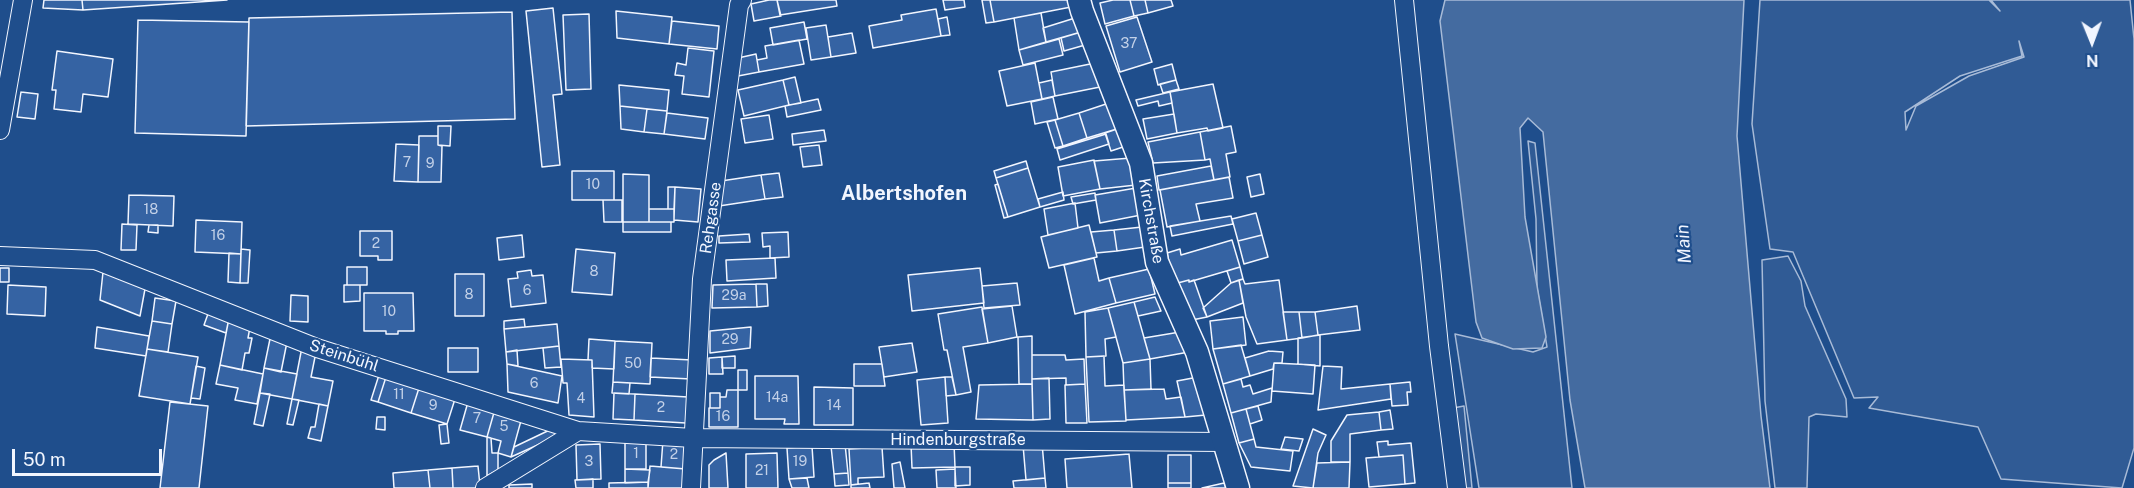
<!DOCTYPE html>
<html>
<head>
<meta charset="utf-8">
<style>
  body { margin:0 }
  #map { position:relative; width:2134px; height:488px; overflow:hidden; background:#1f4e8c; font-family:"Public Sans",sans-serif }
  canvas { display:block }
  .north { position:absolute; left:2062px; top:12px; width:60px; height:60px; -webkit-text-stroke:4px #1f4e8c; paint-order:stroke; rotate:179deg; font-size:16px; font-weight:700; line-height:24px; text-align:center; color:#f2f6ff }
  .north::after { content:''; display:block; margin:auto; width:21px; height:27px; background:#f2f6ff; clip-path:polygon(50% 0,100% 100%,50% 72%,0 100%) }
  .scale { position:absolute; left:12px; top:449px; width:150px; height:27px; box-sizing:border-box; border:3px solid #f2f6ff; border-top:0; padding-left:8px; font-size:18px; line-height:21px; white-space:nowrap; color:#f2f6ff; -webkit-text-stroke:4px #1f4e8c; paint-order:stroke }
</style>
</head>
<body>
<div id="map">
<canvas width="2134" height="488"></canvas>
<div class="north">N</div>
<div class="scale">50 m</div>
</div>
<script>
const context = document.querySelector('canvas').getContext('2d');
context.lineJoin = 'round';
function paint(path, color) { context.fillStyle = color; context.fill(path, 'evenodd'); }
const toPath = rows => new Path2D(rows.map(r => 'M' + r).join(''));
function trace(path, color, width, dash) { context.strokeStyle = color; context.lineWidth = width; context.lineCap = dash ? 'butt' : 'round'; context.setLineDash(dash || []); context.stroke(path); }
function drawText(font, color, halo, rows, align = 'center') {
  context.font = font + ' "Public Sans",sans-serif'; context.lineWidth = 4.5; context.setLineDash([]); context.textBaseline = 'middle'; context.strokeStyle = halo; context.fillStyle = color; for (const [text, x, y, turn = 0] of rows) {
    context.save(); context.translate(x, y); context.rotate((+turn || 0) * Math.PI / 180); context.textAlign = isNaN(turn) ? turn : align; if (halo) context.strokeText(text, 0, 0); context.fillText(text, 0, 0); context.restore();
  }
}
const built = toPath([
  [1760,0,1989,0,2000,11,1991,0,2130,0,2134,39,2134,448,2122,488,2001,479,1978,427,1869,408,1878,397,1854,398,1793,252,1770,249,1752,124,1760,0],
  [2019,41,2024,57,1969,76,1916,106,1906,130,1905,112,1960,76,2022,56,2019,41],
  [1528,141,1535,143,1572,488,1479,488,1455,334,1533,352,1547,347,1537,288,1536,219,1528,141],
  [1788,256,1801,281,1805,306,1846,399,1847,417,1816,414,1809,417,1807,488,1775,488,1765,401,1762,260,1788,256],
  [1464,406,1472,488,1462,488,1453,408,1464,406]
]);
const water = toPath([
  [1445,0,1744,0,1737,136,1761,416,1770,488,1585,488,1570,400,1543,132,1528,118,1520,128,1525,217,1546,337,1542,348,1513,349,1482,338,1476,322,1440,21,1445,0]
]);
const building = toPath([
  [44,0,82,0,83,10,43,8,44,0],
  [82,0,227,0,83,10,82,0],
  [769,0,777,0,781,16,754,21,751,4,769,0],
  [777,0,836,0,837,6,780,15,777,0],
  [943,0,964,0,965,7,945,10,943,0],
  [982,0,990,0,994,22,986,23,982,0],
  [990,0,1069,0,1071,7,994,22,990,0],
  [1113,0,1130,0,1134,16,1105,24,1100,3,1113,0],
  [1130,0,1145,0,1148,13,1134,16,1130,0],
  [1145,0,1171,0,1173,6,1148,13,1145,0],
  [553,8,562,94,553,95,560,165,542,167,526,11,553,8],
  [936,9,941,36,873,48,869,26,902,20,901,15,936,9],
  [616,11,672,17,669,44,617,38,616,11],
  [512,12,515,119,246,126,249,18,512,12],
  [1041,13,1046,42,1019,50,1014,18,1041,13],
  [589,14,591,89,566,90,563,15,589,14],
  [947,17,950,35,941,36,938,19,947,17],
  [1137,17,1152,62,1120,72,1106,26,1137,17],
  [1075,18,1081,32,1046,42,1043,28,1075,18],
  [138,20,249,22,246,136,135,133,138,20],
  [672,21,719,26,717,49,669,44,672,21],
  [804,22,807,39,773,45,770,28,804,22],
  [826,25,831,57,811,60,806,28,826,25],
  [1081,32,1085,45,1064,51,1061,38,1081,32],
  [852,33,856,53,831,57,828,37,852,33],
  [1059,39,1063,55,1023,65,1019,50,1059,39],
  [799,40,804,64,759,72,757,60,767,58,765,46,799,40],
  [688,48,714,51,709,97,682,94,684,76,675,75,677,63,686,65,688,48],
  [57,51,113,59,108,97,83,94,81,112,54,109,56,90,52,90,57,51],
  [756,54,759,72,738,76,738,58,756,54],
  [1035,63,1042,99,1007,106,999,71,1035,63],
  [1095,63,1100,87,1055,96,1051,72,1095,63],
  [1172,64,1176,80,1158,85,1154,69,1172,64],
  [795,77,801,103,789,105,783,80,795,77],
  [783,80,789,105,744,116,738,90,783,80],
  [1052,80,1055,96,1042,99,1039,83,1052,80],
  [1176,80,1179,89,1163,93,1160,84,1176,80],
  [1213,84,1223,128,1208,131,1207,128,1177,133,1170,92,1213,84],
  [619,85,669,90,667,111,620,106,619,85],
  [21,92,38,94,35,119,17,117,21,92],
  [1170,92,1172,103,1159,106,1158,101,1138,106,1136,100,1170,92],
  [1053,97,1058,119,1035,124,1031,102,1053,97],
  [818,99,821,110,787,117,785,106,818,99],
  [1112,102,1120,128,1087,138,1079,113,1112,102],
  [620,106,647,109,644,132,621,129,620,106],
  [647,109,667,111,664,134,644,132,647,109],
  [667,113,708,118,705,139,664,134,667,113],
  [1079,113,1087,138,1063,146,1055,120,1079,113],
  [1174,114,1177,133,1147,139,1143,119,1174,114],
  [769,115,773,139,745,143,741,119,769,115],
  [1055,120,1063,146,1055,148,1047,122,1055,120],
  [438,126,451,126,450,146,438,145,438,126],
  [1231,126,1236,152,1226,154,1230,177,1214,180,1210,159,1205,160,1200,132,1231,126],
  [1120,128,1126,146,1111,151,1105,133,1120,128],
  [824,130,826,141,793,145,792,134,824,130],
  [1200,132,1205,160,1153,163,1148,142,1200,132],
  [1106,134,1109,144,1060,160,1057,149,1106,134],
  [419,136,438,136,438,145,442,146,441,182,418,182,419,136],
  [396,144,419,145,418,182,394,181,396,144],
  [819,145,822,165,803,167,800,147,819,145],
  [1131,158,1136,185,1100,189,1094,161,1131,158],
  [1094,160,1100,189,1063,196,1058,167,1094,160],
  [1026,161,1028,168,996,178,994,171,1026,161],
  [1211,166,1214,180,1159,190,1157,176,1211,166],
  [1028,168,1040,207,1008,217,996,178,1028,168],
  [572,171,614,171,614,200,572,200,572,171],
  [779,173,783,197,765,199,761,175,779,173],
  [623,174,649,175,649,222,623,222,623,174],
  [1260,174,1264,194,1251,197,1247,177,1260,174],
  [761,175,765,199,719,206,721,181,761,175],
  [1229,177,1233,198,1196,204,1200,221,1167,227,1160,190,1229,177],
  [998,184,1008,217,1004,218,995,185,998,184],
  [668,187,675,187,674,209,668,209,668,187],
  [675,187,701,189,698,222,674,220,675,187],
  [1136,188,1141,215,1100,223,1095,195,1136,188],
  [1063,192,1064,200,1040,207,1038,199,1063,192],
  [1095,193,1096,200,1073,204,1071,197,1095,193],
  [129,195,174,196,173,226,128,224,129,195],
  [603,200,622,200,622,222,604,222,603,200],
  [1075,203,1078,228,1048,235,1044,209,1075,203],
  [649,209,674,209,674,222,649,222,649,209],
  [1256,213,1262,235,1238,241,1232,219,1256,213],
  [1231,216,1233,224,1172,236,1170,226,1231,216],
  [196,220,242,222,241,254,195,252,196,220],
  [623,222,671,222,671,232,623,232,623,222],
  [122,224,137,225,136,250,121,250,122,224],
  [149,225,158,225,158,233,148,232,149,225],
  [1089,225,1097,257,1049,268,1041,237,1089,225],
  [1142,227,1145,247,1117,251,1114,230,1142,227],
  [1114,230,1117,251,1096,253,1091,232,1114,230],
  [360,231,392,231,392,260,378,260,378,256,360,256,360,231],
  [788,232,789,257,770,258,770,246,763,247,762,233,788,232],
  [749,234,750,242,719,243,719,236,749,234],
  [522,235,524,257,499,260,497,238,522,235],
  [1262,235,1268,257,1244,264,1238,241,1262,235],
  [1232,240,1240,267,1189,282,1189,280,1174,284,1167,253,1180,249,1181,255,1232,240],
  [241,249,250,250,248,283,240,283,241,249],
  [576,249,615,253,612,295,572,292,576,249],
  [229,253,241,254,240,283,228,282,229,253],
  [775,258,776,278,727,281,726,260,775,258],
  [1094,258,1099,281,1109,278,1116,303,1075,314,1064,265,1094,258],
  [347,267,367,267,367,285,347,285,347,267],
  [1240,267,1243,279,1231,283,1227,271,1240,267],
  [0,268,9,268,9,282,0,282,0,268],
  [980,268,984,303,912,311,908,275,980,268],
  [1149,269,1155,294,1116,303,1109,278,1149,269],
  [531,270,532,276,543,275,546,303,511,307,508,279,518,278,517,272,531,270],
  [103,272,145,289,140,316,100,300,103,272],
  [455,274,484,274,484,316,455,316,455,274],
  [1243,279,1245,284,1279,280,1287,340,1257,344,1246,317,1239,280,1243,279],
  [1189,280,1189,282,1194,280,1207,317,1192,320,1174,284,1189,280],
  [1239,280,1243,303,1207,317,1203,308,1231,283,1239,280],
  [1017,283,1020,305,984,308,982,286,1017,283],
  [756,284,757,307,712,308,713,285,756,284],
  [756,284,767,284,768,306,757,307,756,284],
  [8,285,46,287,45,316,7,314,8,285],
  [344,285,360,285,360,301,344,302,344,285],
  [364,293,413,293,414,331,398,331,398,334,386,334,386,331,364,331,364,293],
  [291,295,308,296,308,322,290,321,291,295],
  [1155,297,1161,311,1138,316,1134,302,1155,297],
  [155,298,176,301,172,324,152,321,155,298],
  [1134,302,1150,359,1123,363,1108,308,1134,302],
  [1012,306,1017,337,988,343,982,309,1012,306],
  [1357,306,1360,330,1318,335,1315,312,1357,306],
  [982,307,988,343,963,347,971,392,956,395,947,350,944,350,938,314,982,307],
  [1108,308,1116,337,1105,339,1106,356,1086,357,1085,312,1108,308],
  [209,311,229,318,226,333,204,325,209,311],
  [1283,312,1299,312,1302,338,1287,340,1283,312],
  [1299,312,1315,312,1318,335,1302,338,1299,312],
  [1243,317,1246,345,1213,349,1210,321,1243,317],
  [229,318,250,327,248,338,252,338,249,353,245,353,242,370,220,365,229,318],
  [524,319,525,327,504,329,504,321,524,319],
  [152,321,172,324,168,352,147,349,152,321],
  [557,324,559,346,506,352,504,329,557,324],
  [97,327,149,336,146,356,95,348,97,327],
  [751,327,750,348,710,353,710,331,751,327],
  [1180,332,1189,352,1150,359,1144,338,1180,332],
  [271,334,287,342,281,372,264,368,271,334],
  [1320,335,1320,366,1298,364,1298,338,1320,335],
  [1032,336,1032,384,1019,384,1018,337,1032,336],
  [589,339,615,341,614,369,592,368,592,360,588,360,589,339],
  [615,341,652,343,650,384,613,382,615,341],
  [912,343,917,372,884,377,879,347,912,343],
  [1241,345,1250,376,1223,384,1213,349,1241,345],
  [559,346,561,367,545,368,543,348,559,346],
  [302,347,316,352,311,377,333,381,328,406,292,399,302,347],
  [448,348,478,348,478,372,448,372,448,348],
  [147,349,198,357,190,404,139,396,147,349],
  [517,350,518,366,507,364,506,352,517,350],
  [1269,351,1283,352,1282,363,1274,363,1273,369,1250,376,1245,358,1269,351],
  [1032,355,1065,355,1066,360,1084,359,1085,384,1066,385,1066,378,1032,379,1032,355],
  [735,356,735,368,722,368,722,357,735,356],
  [1104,356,1105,386,1124,385,1126,421,1089,422,1086,357,1104,356],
  [722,357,723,374,709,374,709,358,722,357],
  [651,358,692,360,691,379,650,377,651,358],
  [561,359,592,360,594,417,569,415,567,383,563,383,561,359],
  [1150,359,1151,389,1124,390,1123,363,1150,359],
  [1274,363,1315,365,1313,394,1272,391,1274,363],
  [507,364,562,376,558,403,508,392,507,364],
  [854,364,882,364,885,386,854,386,854,364],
  [220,365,263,374,257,404,235,400,238,388,216,384,220,365],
  [196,366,205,368,200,399,191,398,196,366],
  [1323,366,1342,367,1341,389,1390,384,1391,399,1318,410,1323,366],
  [264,368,297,374,292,399,260,393,264,368],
  [738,370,747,370,747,390,738,390,738,370],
  [379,375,386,377,378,402,371,400,379,375],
  [755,376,798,376,799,424,784,424,785,419,755,419,755,376],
  [386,377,419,388,411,413,378,402,386,377],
  [945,377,948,423,921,425,917,380,945,377],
  [945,377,952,377,956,395,946,396,945,377],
  [1198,377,1206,415,1185,417,1177,381,1198,377],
  [1049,378,1050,419,1033,420,1032,379,1049,378],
  [1241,379,1243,387,1250,385,1253,394,1272,388,1271,402,1231,413,1223,384,1241,379],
  [613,382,630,383,629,394,612,393,613,382],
  [1410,382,1411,392,1407,392,1408,405,1392,406,1390,384,1410,382],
  [1032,384,1033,420,976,419,979,385,1032,384],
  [1085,384,1087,423,1066,423,1065,385,1085,384],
  [814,387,853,388,853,425,814,425,814,387],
  [419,388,455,399,447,424,411,413,419,388],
  [1164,389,1166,399,1181,397,1185,417,1126,420,1124,390,1164,389],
  [727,390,738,390,738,427,709,427,709,408,720,408,720,397,726,397,727,390],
  [260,393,270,394,263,426,254,424,260,393],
  [614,393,635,394,634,420,613,419,614,393],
  [710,393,720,393,720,408,710,408,710,393],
  [635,394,688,397,686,423,634,420,635,394],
  [292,399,299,400,293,425,287,424,292,399],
  [170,402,208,406,199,488,160,488,170,402],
  [468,402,495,409,487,437,460,430,468,402],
  [319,404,328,406,321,441,308,438,311,427,315,427,319,404],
  [1258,406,1262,420,1250,424,1246,409,1258,406],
  [495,409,522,417,511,457,498,453,501,441,487,437,495,409],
  [1246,409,1254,439,1239,443,1231,413,1246,409],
  [1390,410,1393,429,1381,430,1379,412,1390,410],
  [1379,412,1381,430,1350,434,1350,462,1331,462,1331,441,1347,415,1379,412],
  [377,417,385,417,385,430,376,429,377,417],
  [447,424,449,443,441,444,439,425,447,424],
  [558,426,562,434,511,457,514,447,558,426],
  [1313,429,1326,435,1318,453,1313,488,1293,486,1313,429],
  [487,437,491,438,492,453,498,453,498,470,487,476,487,437],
  [1285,437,1303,439,1299,451,1281,449,1285,437],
  [625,438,646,438,646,469,625,469,625,438],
  [1254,439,1256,447,1293,451,1290,471,1251,467,1239,443,1254,439],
  [663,440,688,443,686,469,661,467,663,440],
  [1388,441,1388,445,1411,443,1415,483,1405,484,1403,455,1379,457,1377,442,1388,441],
  [954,443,955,467,912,468,911,444,954,443],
  [1042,443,1045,478,1026,480,1023,445,1042,443],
  [600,444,601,479,577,480,576,445,600,444],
  [845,444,848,473,834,474,831,446,845,444],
  [812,446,814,477,789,479,787,448,812,446],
  [882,447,884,477,858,478,858,484,851,485,849,449,882,447],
  [726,453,728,488,709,488,709,465,714,460,726,453],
  [777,453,778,488,746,488,746,454,777,453],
  [1129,454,1132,488,1067,488,1065,459,1129,454],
  [1168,455,1191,455,1191,483,1168,483,1168,455],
  [1403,455,1405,484,1369,487,1366,458,1403,455],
  [900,462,905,488,894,488,892,464,900,462],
  [1350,462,1349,488,1313,488,1317,463,1350,462],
  [478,466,480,486,475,488,453,488,452,468,478,466],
  [650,466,686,469,684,488,648,488,650,466],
  [955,467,970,467,970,485,955,486,955,467],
  [452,468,453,488,430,488,428,470,452,468],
  [625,469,650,470,648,482,625,483,625,469],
  [955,469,956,488,937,488,936,470,955,469],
  [428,470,430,488,394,488,393,473,428,470],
  [848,473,849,485,835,486,834,474,848,473],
  [807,478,809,488,792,488,789,479,807,478],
  [1045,478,1046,488,1014,488,1013,481,1045,478],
  [593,479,593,488,576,488,575,480,593,479],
  [648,482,648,488,609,488,609,483,648,482],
  [869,483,870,488,851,488,851,485,869,483],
  [1168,483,1191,483,1191,488,1168,488,1168,483],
  [1224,483,1226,488,1202,488,1224,483],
  [532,484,532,488,509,488,509,485,532,484]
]);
const minor = toPath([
  [1404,0,1439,346,1457,488],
  [0,130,23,0],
  [0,256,95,260,317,348,578,431,693,438,1223,442],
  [485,488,578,431],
  [691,488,702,279,739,5,742,0]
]);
const tertiary = toPath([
  [1079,0,1082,11,1141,163,1157,262,1197,352,1238,488]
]);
const numberNames = [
  ["37",1129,44],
  ["7",407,163],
  ["9",430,164],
  ["10",593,185],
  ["18",151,210],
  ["16",218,236],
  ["2",376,244],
  ["8",594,272],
  ["6",527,291],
  ["8",469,295],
  ["29a",734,296],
  ["10",389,312],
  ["29",730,340],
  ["50",633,364],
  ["6",534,384],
  ["11",399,395],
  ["14a",777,398],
  ["4",581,399],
  ["9",433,406],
  ["14",834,406],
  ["2",661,408],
  ["16",723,417],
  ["7",477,419],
  ["5",504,427],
  ["1",636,454],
  ["2",674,455],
  ["3",589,462],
  ["19",800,462],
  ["21",762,471]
];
const streetNames = [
  ["Rehgasse",711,218,-82],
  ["Kirchstraße",1151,221,80],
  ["Steinbühl",344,356,18],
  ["Hindenburgstraße",958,440]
];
const waterNames = [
  ["Main",1684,244,-94]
];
const quarterNames = [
  ["Albertshofen",904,194]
];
paint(built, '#305b95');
trace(built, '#a8bbd7', 1.5);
paint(water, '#446ba0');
trace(water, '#a8bbd7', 1.5);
paint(building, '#3563a3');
trace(building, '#f2f6ff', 1.5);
trace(minor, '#f2f6ff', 20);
trace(tertiary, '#f2f6ff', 25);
trace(minor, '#1f4e8c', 18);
trace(tertiary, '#1f4e8c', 22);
drawText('14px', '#c3d1e8', null, numberNames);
drawText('16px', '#f2f6ff', '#1f4e8c', streetNames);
drawText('italic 18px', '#f2f6ff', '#1f4e8c', waterNames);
drawText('bold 20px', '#f2f6ff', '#1f4e8c', quarterNames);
</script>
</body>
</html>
